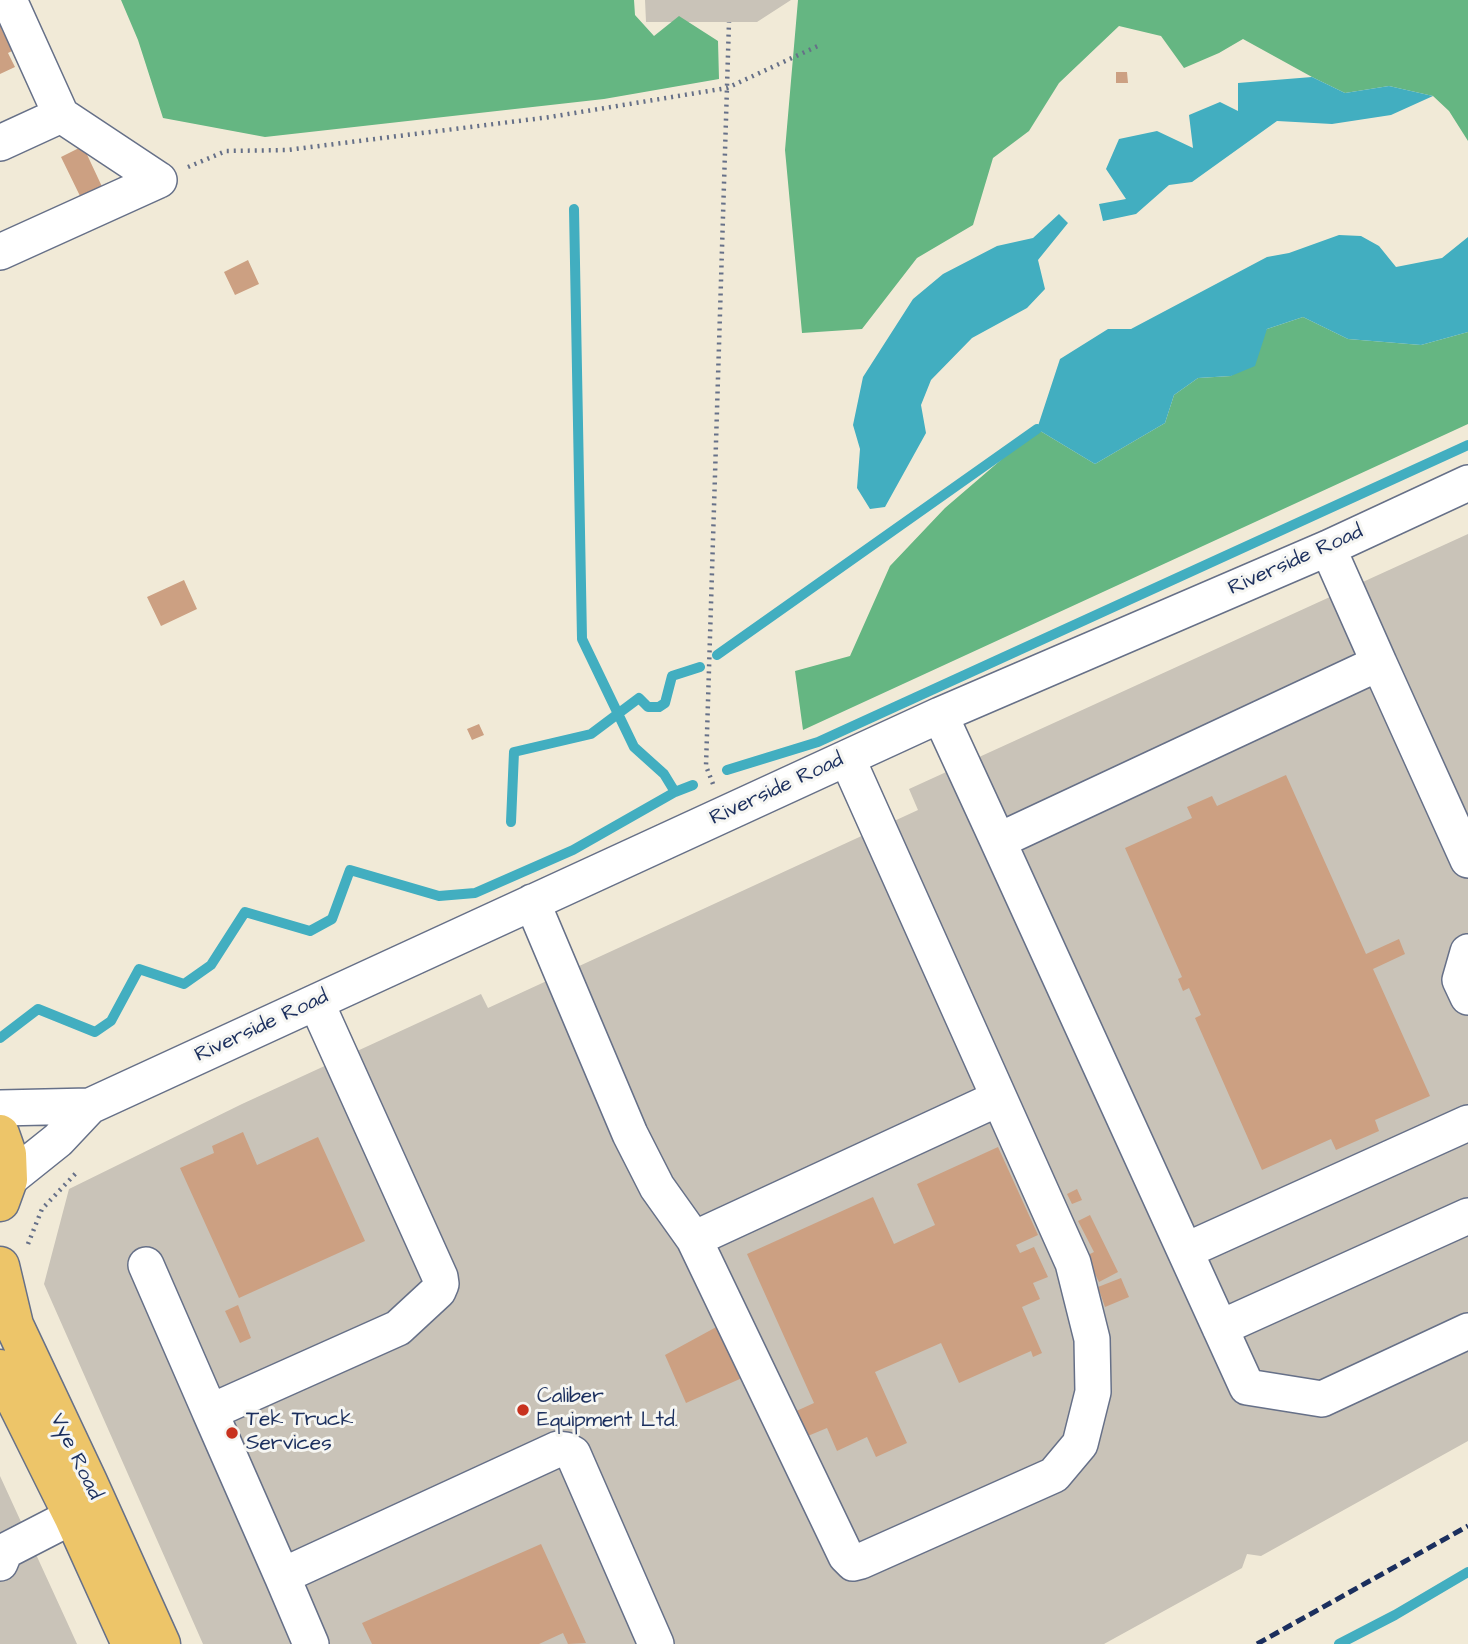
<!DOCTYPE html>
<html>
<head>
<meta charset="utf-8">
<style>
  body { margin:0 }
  canvas { display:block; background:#f1ead7 }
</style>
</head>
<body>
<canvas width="1468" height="1644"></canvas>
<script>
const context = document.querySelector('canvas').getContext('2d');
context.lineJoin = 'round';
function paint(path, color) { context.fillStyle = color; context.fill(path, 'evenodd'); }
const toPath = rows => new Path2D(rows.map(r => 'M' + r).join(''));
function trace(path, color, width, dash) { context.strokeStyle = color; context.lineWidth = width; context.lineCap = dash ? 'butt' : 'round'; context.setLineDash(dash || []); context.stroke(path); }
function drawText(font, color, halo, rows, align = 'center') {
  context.font = font + ' "Architects Daughter",sans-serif'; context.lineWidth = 6; context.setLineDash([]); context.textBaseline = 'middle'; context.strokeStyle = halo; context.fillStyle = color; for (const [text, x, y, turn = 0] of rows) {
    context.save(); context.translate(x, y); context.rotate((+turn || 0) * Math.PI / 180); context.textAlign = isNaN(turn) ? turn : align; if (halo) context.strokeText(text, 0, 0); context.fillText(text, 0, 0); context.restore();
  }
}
const industrial = toPath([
  [645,0,791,0,757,22,646,22],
  [1468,534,1468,1441,1261,1556,1247,1554,1242,1568,1104,1644,203,1644,44,1284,69,1189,242,1104,481,994,488,1008,918,810,909,789],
  [0,1476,67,1622,77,1644,0,1644]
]);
const forest = toPath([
  [121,0,634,0,635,15,654,36,679,16,718,41,719,79,604,99,265,137,163,118,138,40],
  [798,0,1468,0,1468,141,1449,111,1433,96,1389,86,1345,93,1312,77,1243,39,1219,53,1184,68,1161,36,1119,26,1059,83,1029,131,993,158,973,225,917,258,862,329,802,333,785,150],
  [1303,317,1348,339,1421,345,1468,332,1468,424,803,730,795,671,850,656,890,566,945,508,1037,429,1095,464,1165,423,1174,395,1198,378,1231,376,1267,329]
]);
const water = toPath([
  [1312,77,1345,93,1389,86,1433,96,1391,115,1332,124,1277,121,1192,182,1169,185,1136,214,1103,221,1099,204,1126,199,1106,169,1119,139,1157,131,1193,148,1189,115,1220,102,1238,111,1238,83],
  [1059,214,1068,223,1038,260,1045,289,1027,308,972,338,931,380,921,405,926,433,885,507,870,509,857,488,860,449,853,425,863,377,913,299,943,274,997,246,1033,238],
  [1339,235,1361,236,1379,246,1396,267,1442,258,1468,237,1468,332,1421,345,1348,339,1303,317,1267,329,1255,366,1231,376,1198,378,1174,395,1165,423,1095,464,1037,429,1060,359,1108,329,1131,329,1267,257,1289,253]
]);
const stream = toPath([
  [574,209,582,639,634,747,664,774,675,792],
  [717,655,1037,429],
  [727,770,818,742,1468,445],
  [511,822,514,752,591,734,639,698,648,707,659,707,665,703,672,676,700,667],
  [0,1038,38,1009,95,1032,111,1021,139,969,184,984,211,965,245,912,310,931,332,919,350,870,439,896,475,893,573,850,675,792,693,785],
  [1339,1644,1395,1615,1468,1572]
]);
const building = toPath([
  [0,16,5,26,1,28,12,51,8,53,15,67,0,74],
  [1116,72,1127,72,1128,83,1116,83],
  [83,146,105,193,75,199,80,196,61,157],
  [248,260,259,284,235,295,224,272],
  [184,580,197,609,161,626,147,597],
  [479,724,484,735,472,740,467,729],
  [1286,775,1366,954,1399,939,1405,954,1373,969,1430,1096,1375,1120,1379,1131,1336,1150,1331,1139,1262,1170,1195,1018,1201,1015,1189,988,1183,991,1178,979,1182,977,1125,848,1192,818,1187,807,1212,796,1217,806],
  [243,1132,257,1165,318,1137,365,1241,239,1298,180,1168,214,1153,212,1146],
  [998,1147,1038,1235,1016,1245,1020,1253,1034,1247,1048,1277,1033,1283,1040,1299,1022,1307,1042,1353,1033,1357,1031,1351,959,1383,941,1343,875,1372,907,1443,876,1457,867,1437,837,1451,827,1428,803,1438,792,1413,814,1403,747,1254,873,1197,894,1244,935,1225,917,1184],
  [1077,1189,1082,1200,1072,1204,1067,1194],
  [1090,1215,1118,1272,1099,1282,1086,1256,1094,1252,1078,1221],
  [1121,1278,1129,1297,1105,1307,1098,1287],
  [238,1305,251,1338,240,1343,225,1311],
  [720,1325,742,1378,686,1403,665,1355],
  [541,1544,586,1643,568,1644,563,1633,539,1644,372,1644,362,1623]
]);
const path = toPath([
  [188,167,226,151,287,150,550,117,727,88,820,45],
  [713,784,706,766,729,22],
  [28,1244,42,1209,77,1172]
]);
const minor = toPath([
  [9,0,61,115,159,180],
  [0,143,61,115],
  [0,252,159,180],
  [1379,663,1468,860],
  [940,715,998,841,1379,663,1328,548],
  [998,841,1247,1387,1322,1399,1468,1331],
  [532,902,630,1134,657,1187,694,1239,846,1556,853,1563,861,1561,1054,1475,1080,1444,1093,1392,1092,1339,1073,1263,847,758],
  [1468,952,1460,980,1468,997],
  [0,1108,90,1106,940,715,1328,548,1468,483],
  [8,1180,58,1140,90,1106],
  [694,1239,999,1098],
  [1185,1251,1468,1123],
  [146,1265,210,1412,398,1328,438,1291,441,1284,440,1277,316,1002],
  [1220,1328,1468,1216],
  [210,1412,282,1576],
  [0,1563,5,1551,73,1516],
  [311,1644,282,1576,558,1449,566,1450,573,1454,656,1644]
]);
const major = toPath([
  [0,1134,7,1154,8,1180,0,1202],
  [0,1266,14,1325,88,1482,161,1644],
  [0,1369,73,1516,131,1644]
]);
const rail = toPath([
  [1257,1644,1468,1526]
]);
const markers = [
  [523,1410,7,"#c8321e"],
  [232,1433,7,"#c8321e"]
];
const streetNames = [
  ["Riverside Road",1296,561,-24],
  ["Riverside Road",777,790,-25],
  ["Riverside Road",262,1027,-25],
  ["Vye Road",75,1457,64]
];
const poiNames = [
  ["Caliber",537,1398],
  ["Equipment Ltd.",537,1422],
  ["Tek Truck",246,1421],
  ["Services",246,1445]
];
paint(industrial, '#c9c3b8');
paint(forest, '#65b682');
paint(water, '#42aec0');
trace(stream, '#42aec0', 10);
paint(building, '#cca082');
trace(minor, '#667088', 38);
trace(major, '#667088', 41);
trace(path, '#667088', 4.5, [2, 5]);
trace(minor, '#fff', 35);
trace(major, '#edc569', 38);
trace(rail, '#1b2f5e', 5, [10, 5]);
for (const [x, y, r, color] of markers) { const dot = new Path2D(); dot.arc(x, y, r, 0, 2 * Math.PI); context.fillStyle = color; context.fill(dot); trace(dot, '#f6f6f2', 2.5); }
drawText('21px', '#1b2f5e', '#f6f6f2', streetNames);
drawText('21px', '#1b2f5e', '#f6f6f2', poiNames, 'left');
</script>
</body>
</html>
